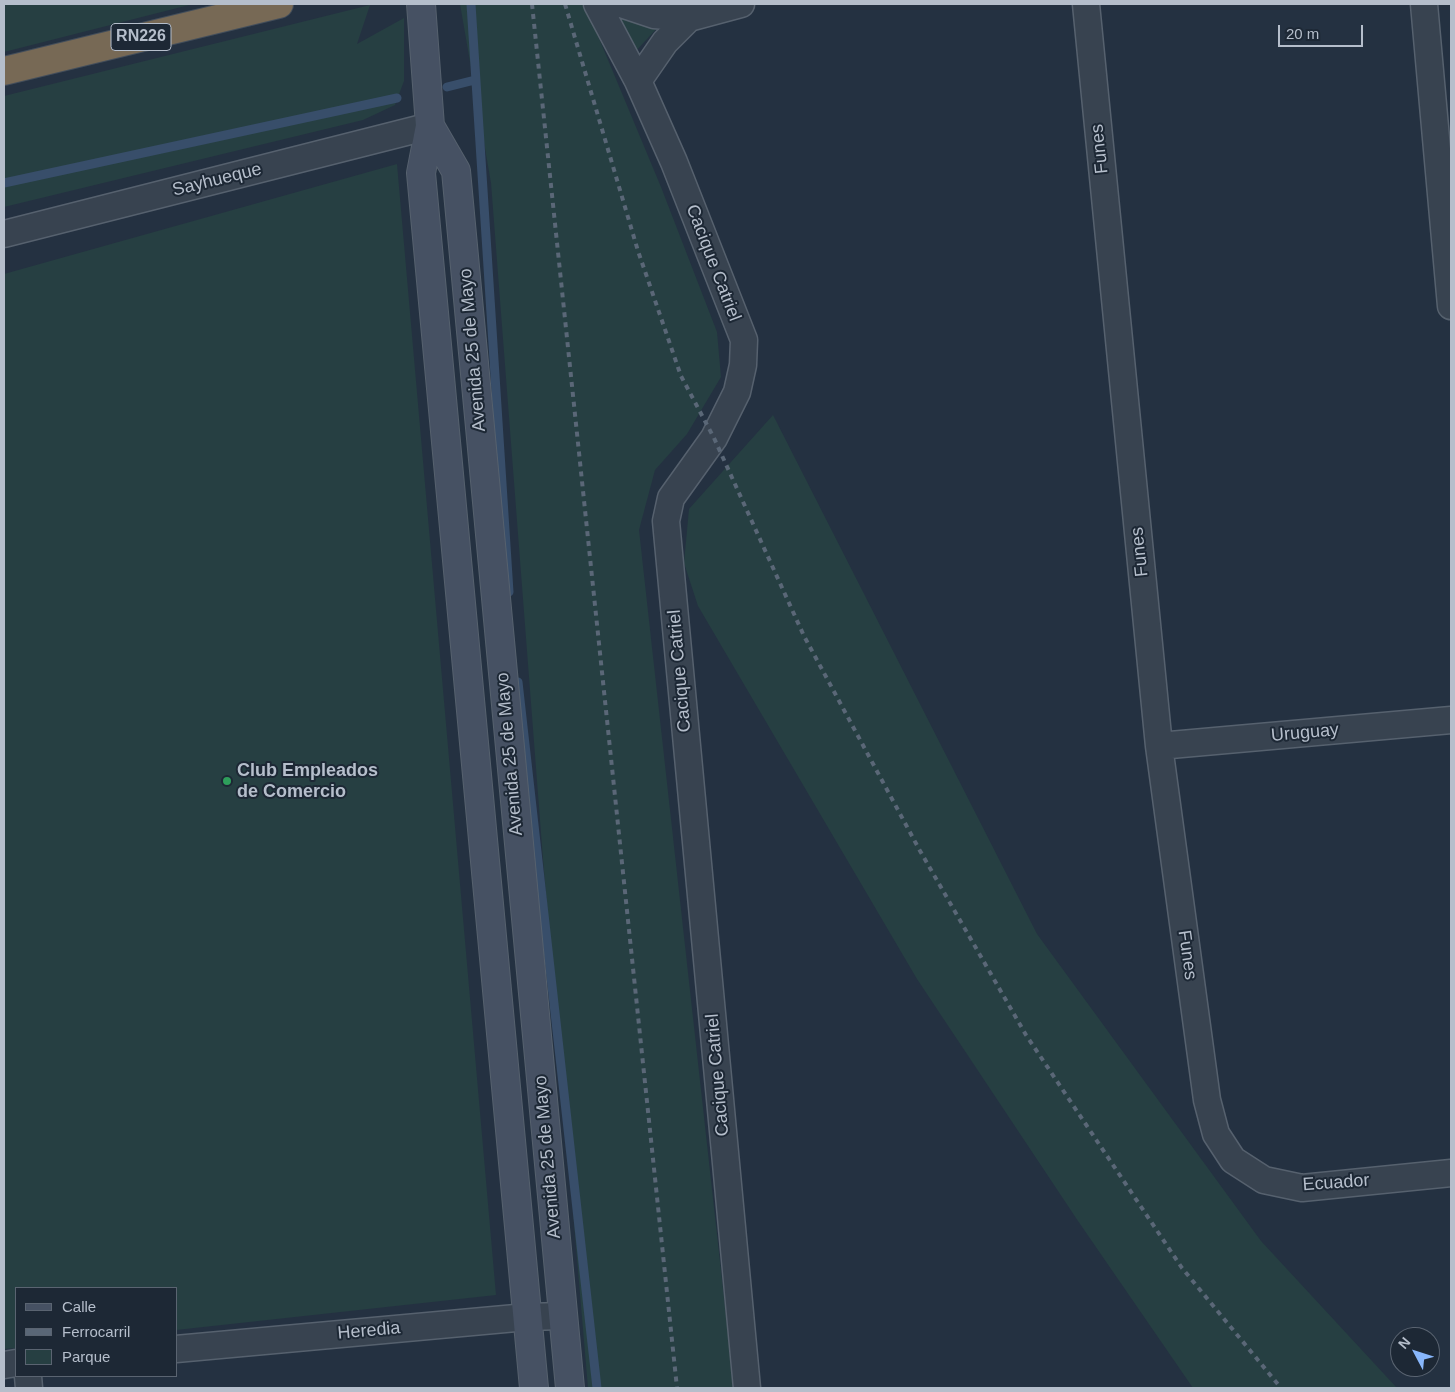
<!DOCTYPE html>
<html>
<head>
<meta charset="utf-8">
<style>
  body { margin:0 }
  #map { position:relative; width:1455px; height:1392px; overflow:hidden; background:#243141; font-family:Helvetica,sans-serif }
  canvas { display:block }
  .frame { position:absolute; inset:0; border:5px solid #b5becb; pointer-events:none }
  .legend { position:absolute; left:15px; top:1287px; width:162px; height:90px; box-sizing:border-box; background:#1d2835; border:1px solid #5a6471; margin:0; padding:6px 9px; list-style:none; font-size:15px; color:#b5becb }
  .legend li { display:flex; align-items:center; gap:10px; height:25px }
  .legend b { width:25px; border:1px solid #5a6471 }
  .north { position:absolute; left:1390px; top:1327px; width:50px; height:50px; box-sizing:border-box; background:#1d2835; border:1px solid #5a6471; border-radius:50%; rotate:310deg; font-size:14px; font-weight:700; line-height:20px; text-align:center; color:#b5becb }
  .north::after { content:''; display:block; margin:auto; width:18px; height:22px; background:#88b7fc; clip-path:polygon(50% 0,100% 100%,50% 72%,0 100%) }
  .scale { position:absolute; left:1278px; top:25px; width:85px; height:22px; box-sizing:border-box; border:2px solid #b5becb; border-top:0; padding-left:6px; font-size:15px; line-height:18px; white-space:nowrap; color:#b5becb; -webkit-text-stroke:4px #1d2835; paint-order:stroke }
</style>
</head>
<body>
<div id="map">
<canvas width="1455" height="1392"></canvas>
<div class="frame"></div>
<ul class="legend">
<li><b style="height:6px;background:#465163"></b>Calle</li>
<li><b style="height:6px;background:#5a6777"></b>Ferrocarril</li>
<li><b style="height:14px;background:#263f42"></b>Parque</li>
</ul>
<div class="north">N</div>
<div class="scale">20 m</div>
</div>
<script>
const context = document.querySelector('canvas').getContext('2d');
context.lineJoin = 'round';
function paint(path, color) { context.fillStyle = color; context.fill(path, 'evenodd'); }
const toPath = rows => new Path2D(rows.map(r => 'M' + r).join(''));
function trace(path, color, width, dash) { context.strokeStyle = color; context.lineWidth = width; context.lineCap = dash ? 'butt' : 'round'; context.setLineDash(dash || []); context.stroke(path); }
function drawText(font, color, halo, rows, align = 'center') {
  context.font = font + ' Helvetica,sans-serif'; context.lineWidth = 4; context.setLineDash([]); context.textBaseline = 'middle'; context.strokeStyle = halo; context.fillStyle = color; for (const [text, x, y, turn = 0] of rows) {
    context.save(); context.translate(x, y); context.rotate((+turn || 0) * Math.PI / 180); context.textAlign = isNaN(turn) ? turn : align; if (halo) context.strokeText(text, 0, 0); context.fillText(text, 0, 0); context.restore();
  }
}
const green = toPath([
  [4,4,193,4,4,52],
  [460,4,582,4,591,19,661,187,717,332,721,377,687,434,655,470,639,530,734,1388,588,1388,543,859,491,183],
  [370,5,357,44,404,18,404,81,395,105,363,120,4,207,4,96],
  [616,17,659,26,636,51],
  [397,164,496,1295,176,1330,176,1288,16,1288,16,1348,4,1349,4,274],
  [773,415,1037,934,1261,1241,1397,1388,1193,1388,1078,1221,917,979,698,606,684,563,689,509]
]);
const stream = toPath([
  [471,4,509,592],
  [447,87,475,80],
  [4,183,397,98],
  [518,682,597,1388]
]);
const street = toPath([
  [597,4,638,81,674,162,744,340,743,365,737,392,714,438,671,498,666,521,747,1388],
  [621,4,654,15,689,18,741,4],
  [1086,4,1159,746,1207,1100,1216,1134,1233,1160,1264,1180,1302,1188,1451,1173],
  [1424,4,1451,306],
  [638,81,665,42,689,18],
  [4,234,430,126],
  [1159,746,1451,720],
  [176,1349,527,1317,562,1316],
  [4,1365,16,1363],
  [28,1376,29,1388]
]);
const secondary = toPath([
  [421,4,430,126,421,173,534,1388],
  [430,126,456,171,570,1388]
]);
const highway = toPath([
  [4,71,279,4]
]);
const rail = toPath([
  [532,4,677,1388],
  [565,4,638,251,681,376,714,438,804,636,919,849,1026,1035,1182,1268,1281,1388]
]);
const markers = [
  [227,781,5,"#2e9e5b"]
];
const shields = [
  [141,37,60]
];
const shieldNames = [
  ["RN226",141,37]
];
const streetNames = [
  ["Funes",1100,149,-96],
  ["Sayhueque",217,180,-14],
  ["Cacique Catriel",713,263,69],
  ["Avenida 25 de Mayo",473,350,-95],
  ["Funes",1140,552,-96],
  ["Cacique Catriel",680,671,-95],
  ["Uruguay",1305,733,-5],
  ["Avenida 25 de Mayo",510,754,-95],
  ["Funes",1187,955,82],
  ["Cacique Catriel",718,1075,-95],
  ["Avenida 25 de Mayo",548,1157,-95],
  ["Ecuador",1336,1183,-4],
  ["Heredia",369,1331,-5]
];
const poiNames = [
  ["Club Empleados",237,771],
  ["de Comercio",237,792]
];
paint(green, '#263f42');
trace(stream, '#384e6a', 9);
trace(street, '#56616e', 29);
trace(secondary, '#56616e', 30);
trace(highway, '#434e5b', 30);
trace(street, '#384350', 26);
trace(secondary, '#465163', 28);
trace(highway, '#776955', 28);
trace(rail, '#5a6777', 4, [5, 5]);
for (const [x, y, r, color] of markers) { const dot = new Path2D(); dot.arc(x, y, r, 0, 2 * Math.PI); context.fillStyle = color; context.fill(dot); trace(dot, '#1d2835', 2); }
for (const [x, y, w] of shields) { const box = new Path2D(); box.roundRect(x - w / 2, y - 13.5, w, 27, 4); context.fillStyle = '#1d2835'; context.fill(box); trace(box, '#b5becb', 1); }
drawText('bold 16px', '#b5becb', null, shieldNames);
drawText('18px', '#b5becb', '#1d2835', streetNames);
drawText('bold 18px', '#b5becb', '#1d2835', poiNames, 'left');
</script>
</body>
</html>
